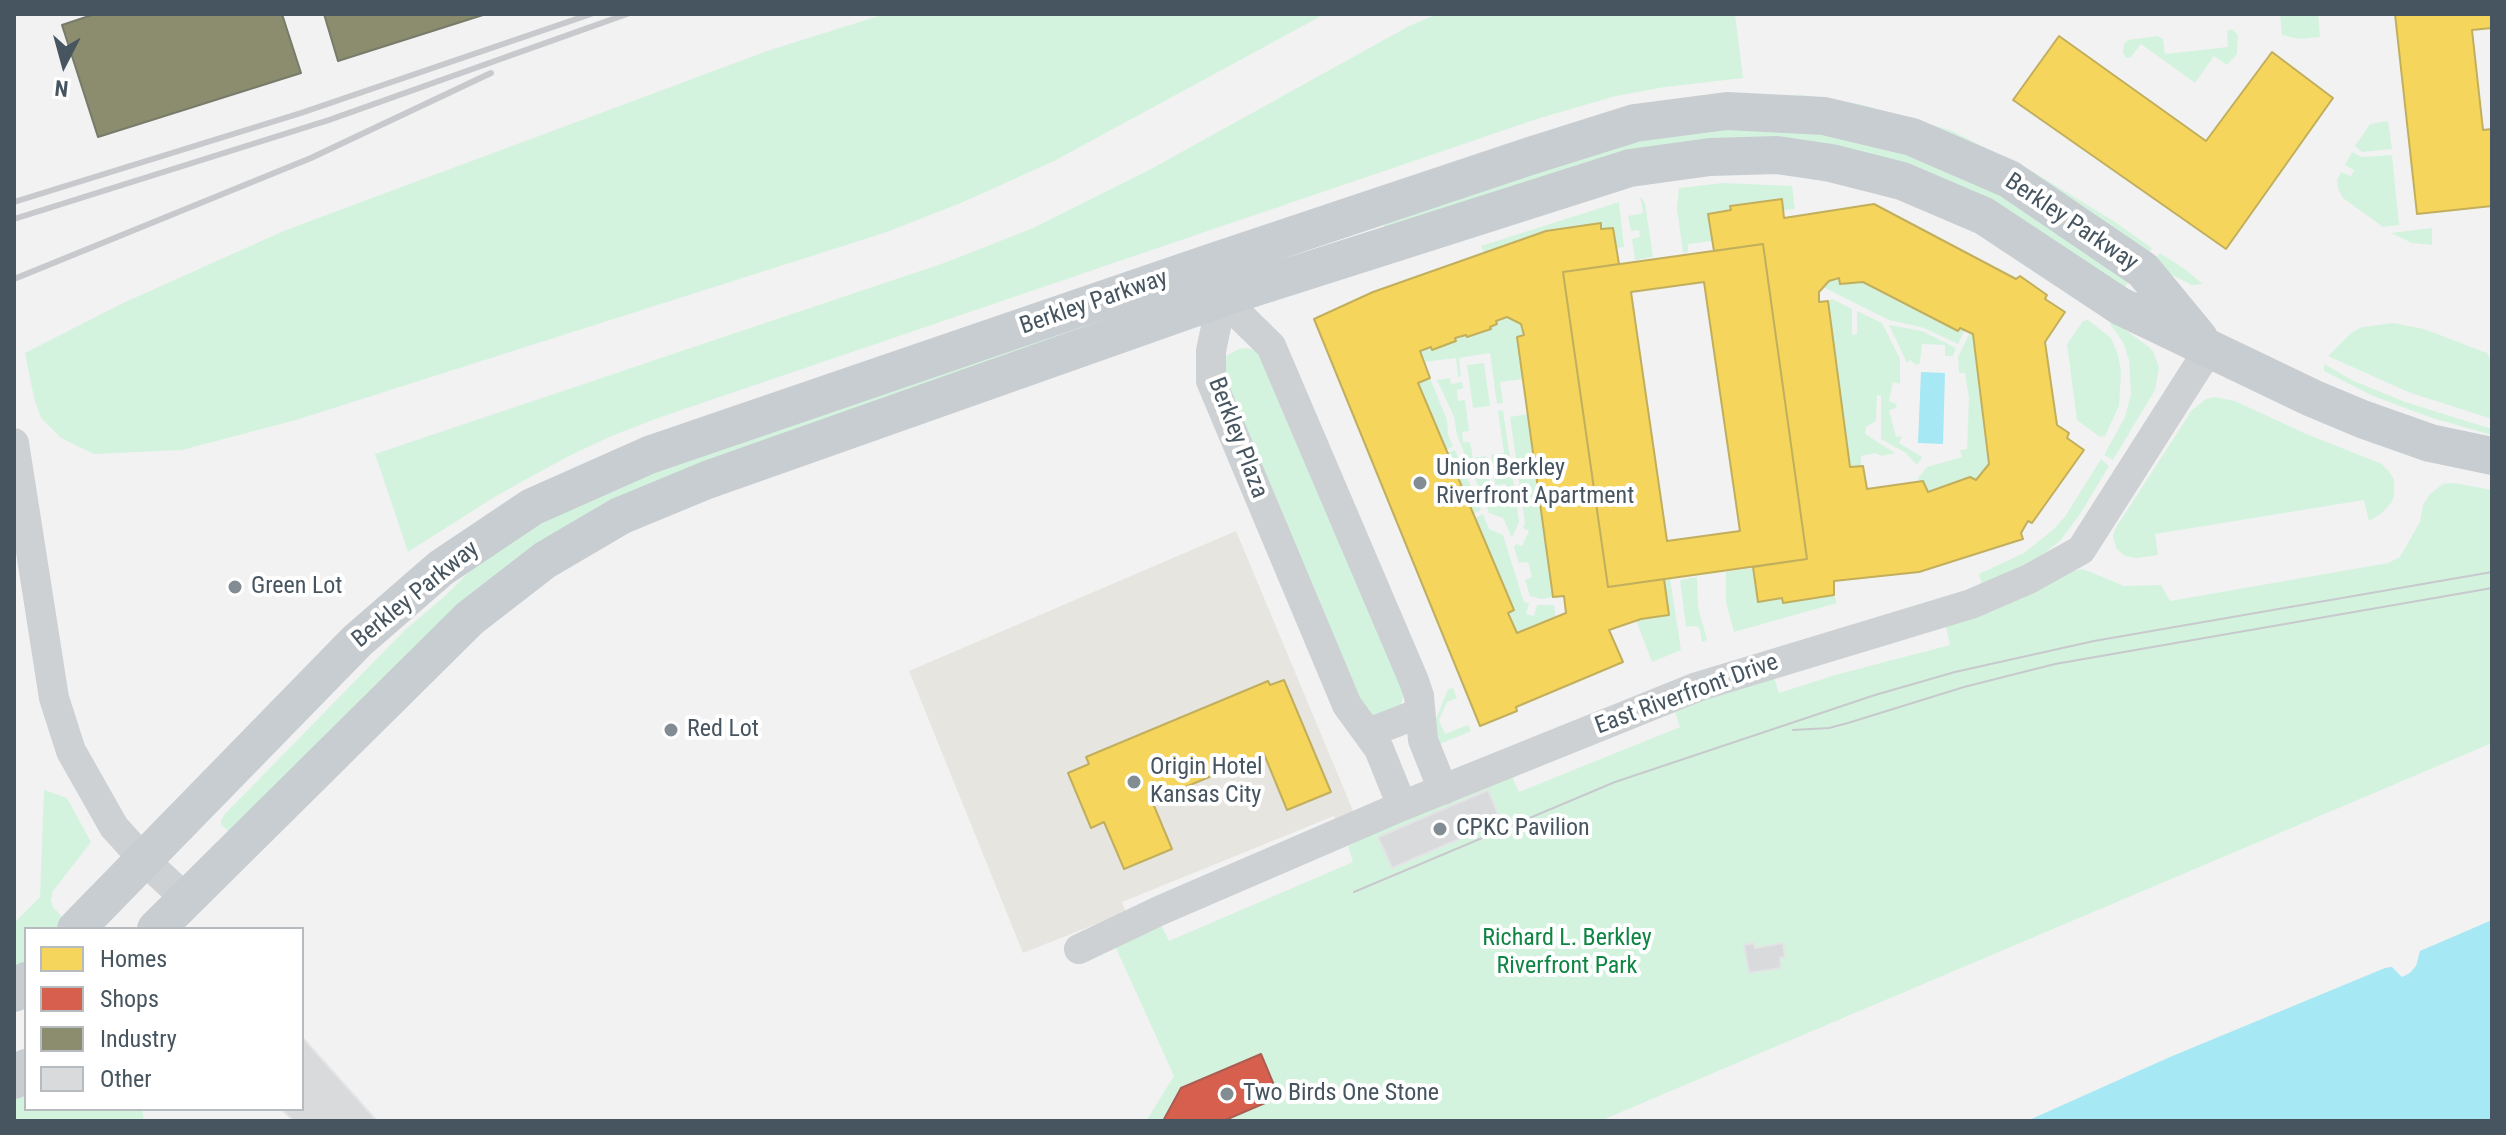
<!DOCTYPE html>
<html>
<head>
<meta charset="utf-8">
<style>
  body { margin:0 }
  #map { position:relative; width:2506px; height:1135px; overflow:hidden; background:#f2f2f2; font-family:"Roboto Condensed",sans-serif }
  canvas { display:block }
  .frame { position:absolute; inset:0; border:16px solid #465560; pointer-events:none }
  .legend { position:absolute; left:24px; top:927px; width:280px; height:184px; box-sizing:border-box; background:#fff; border:2px solid #b5bbbf; margin:0; padding:10px 14px; list-style:none; font-size:24px; color:#465560 }
  .legend li { display:flex; align-items:center; gap:16px; height:40px }
  .legend b { width:40px; border:2px solid #b5bbbf }
  .north { position:absolute; left:24px; top:24px; width:80px; height:80px; -webkit-text-stroke:6px #fff; paint-order:stroke; rotate:186deg; font-size:22px; font-weight:700; line-height:32px; text-align:center; color:#465560 }
  .north::after { content:''; display:block; margin:auto; width:28px; height:36px; background:#465560; clip-path:polygon(50% 0,100% 100%,50% 72%,0 100%) }
</style>
</head>
<body>
<div id="map">
<canvas width="2506" height="1135"></canvas>
<div class="frame"></div>
<ul class="legend">
<li><b style="height:22px;background:#f6d55c"></b>Homes</li>
<li><b style="height:22px;background:#d6604d"></b>Shops</li>
<li><b style="height:22px;background:#8c8c6e"></b>Industry</li>
<li><b style="height:22px;background:#d9dadc"></b>Other</li>
</ul>
<div class="north">N</div>
</div>
<script>
const context = document.querySelector('canvas').getContext('2d');
context.lineJoin = 'round';
function paint(path, color) { context.fillStyle = color; context.fill(path, 'evenodd'); }
const toPath = rows => new Path2D(rows.map(r => 'M' + r).join(''));
function trace(path, color, width, dash) { context.strokeStyle = color; context.lineWidth = width; context.lineCap = dash ? 'butt' : 'round'; context.setLineDash(dash || []); context.stroke(path); }
function drawText(font, color, halo, rows, align = 'center') {
  context.font = font + ' "Roboto Condensed",sans-serif'; context.lineWidth = 8; context.setLineDash([]); context.textBaseline = 'middle'; context.strokeStyle = halo; context.fillStyle = color; for (const [text, x, y, turn = 0] of rows) {
    context.save(); context.translate(x, y); context.rotate((+turn || 0) * Math.PI / 180); context.textAlign = isNaN(turn) ? turn : align; if (halo) context.strokeText(text, 0, 0); context.fillText(text, 0, 0); context.restore();
  }
}
const commercial = toPath([
  [1236,531,1354,813,1337,823,1334,816,1122,902,1126,912,1023,953,909,671]
]);
const green = toPath([
  [885,14,1325,14,1054,161,961,203,884,233,296,420,182,450,94,454,61,438,41,418,34,398,25,353,123,303,286,230,770,50],
  [1437,14,1735,14,1743,78,1665,87,1616,96,1540,118,658,418,609,437,567,457,496,496,408,552,375,454,947,262,1033,228,1151,169,1409,26],
  [2280,14,2318,14,2320,37,2298,39,2282,35],
  [2232,29,2238,35,2237,54,2227,65,2214,56,2195,83,2141,44,2131,57,2126,58,2123,53,2124,44,2128,40,2157,36,2163,39,2165,54,2228,47,2227,31],
  [1796,94,1859,104,1950,130,2030,170,2112,220,2152,248,2147,257],
  [2388,121,2392,149,2362,152,2355,146,2370,124],
  [1776,127,1883,144,1983,182,2130,280,2122,291,1812,144,1385,233,1384,225,1451,196,1656,133],
  [2352,152,2362,157,2392,155,2399,225,2383,227,2343,198,2338,189,2337,180,2341,172,2351,176,2354,170,2345,165],
  [1723,183,1792,186,1795,209,1783,210,1781,199,1731,206,1731,210,1709,213,1712,241,1688,244,1688,252,1683,253,1677,209,1679,188],
  [1640,196,1645,203,1653,257,1635,260,1632,239,1640,237,1639,230,1631,231,1628,216,1643,213],
  [1619,202,1624,247,1616,248,1613,228,1601,229,1600,223,1546,231,1484,253,1481,246],
  [2432,228,2432,245,2412,243,2391,233],
  [2160,253,2186,270,2203,284,2192,285,2172,275,2154,261],
  [1839,278,1840,284,1863,282,1965,330,1958,344,1924,328,1889,320,1823,287,1829,281],
  [1168,297,677,474,230,832,221,825,221,820,225,814,404,631,446,595,493,548,621,483],
  [1832,299,1852,309,1852,335,1857,334,1857,311,1882,323,1900,359,1900,384,1893,382,1889,401,1897,404,1896,408,1889,410,1896,437,1902,436,1899,443,1922,457,1917,465,1906,453,1881,439,1881,396,1877,395,1876,421,1866,427,1865,434,1895,453,1882,456,1875,453,1861,456,1861,466,1850,467,1828,301],
  [1507,317,1521,324,1524,335,1517,338,1523,379,1500,382,1503,403,1497,404,1490,353,1459,358,1461,376,1458,377,1456,358,1424,362,1420,351,1431,347,1432,350,1456,341,1455,338,1466,335,1467,337,1490,329,1496,321],
  [2088,320,2111,338,2118,355,2121,372,2119,406,2105,436,2100,437,2077,420,2067,344,2083,321],
  [2113,321,2149,347,2154,353,2159,368,2155,390,2113,460,2104,455,2125,417,2131,394,2129,360,2123,342,2110,324],
  [2393,323,2424,329,2487,353,2492,363,2492,419,2408,392,2328,356,2351,333,2362,327],
  [1889,325,1922,331,1956,348,1953,356,1945,356,1945,345,1922,344,1920,363,1916,365,1910,360,1907,363],
  [1970,332,1973,334,1989,464,1976,480,1970,477,1928,492,1923,481,1919,482,1918,478,1927,467,1962,457,1960,450,1967,449,1969,398,1965,373,1959,373,1958,357],
  [1246,348,1261,352,1404,693,1401,705,1379,717,1364,714,1219,378,1221,362,1226,356,1239,349],
  [1484,363,1490,406,1473,408,1467,365],
  [2324,364,2354,381,2405,402,2492,429,2492,435,2432,418,2373,396,2324,371],
  [1430,378,1447,420,1448,435,1453,446,1446,450,1418,383],
  [1450,378,1451,384,1462,382,1463,388,1457,390,1458,401,1465,400,1469,431,1462,432,1463,442,1470,442,1473,458,1486,456,1487,468,1471,470,1457,435,1454,417,1437,380],
  [2214,397,2235,401,2304,433,2382,464,2391,474,2394,480,2394,496,2391,503,2382,513,2369,521,2364,500,2155,534,2158,555,2137,558,2125,556,2116,548,2113,536,2115,529,2192,410,2206,399],
  [1503,410,1511,465,1493,467,1491,455,1504,453,1498,411],
  [1528,414,1553,597,1541,599,1530,596,1525,580,1532,577,1528,562,1519,563,1514,547,1516,544,1522,546,1529,531,1523,528,1525,523,1510,417],
  [1455,450,1481,510,1473,514,1447,453],
  [2101,459,2109,466,2080,514,2060,541,2035,561,1982,587,1979,574,2024,553,2054,529,2066,515],
  [1512,470,1519,522,1512,538,1503,518,1489,513,1474,475,1488,473,1493,503,1509,500,1506,484,1495,485,1494,472],
  [2454,483,2492,490,2492,743,1600,1121,1146,1121,1174,1076,1115,946,1161,925,1169,941,1353,862,1348,846,1365,837,1512,777,1519,792,1680,727,1675,712,1677,708,1774,677,1779,693,1835,675,1950,645,1946,627,1949,625,2049,585,2073,571,2083,569,2124,586,2161,585,2170,601,2388,563,2400,557,2420,522,2423,505,2430,494,2443,484],
  [1483,514,1489,529,1503,535,1524,602,1529,603,1526,614,1534,616,1537,605,1554,605,1556,618,1517,633,1475,518],
  [1753,568,1758,602,1782,598,1783,603,1834,595,1837,603,1734,632,1726,603,1726,572],
  [1697,577,1698,607,1707,640,1702,642,1700,629,1696,626,1686,627,1680,580],
  [1670,578,1681,650,1652,662,1636,620,1668,615,1664,579],
  [1453,688,1457,698,1447,702,1439,720,1445,734,1468,725,1471,731,1440,744,1434,724,1448,689],
  [44,790,67,798,91,842,53,891,51,900,53,907,65,920,57,929,26,929,26,960,14,972,14,923,40,897],
  [26,1085,26,1109,142,1109,144,1121,14,1121,14,1097]
]);
const water = toPath([
  [1921,372,1945,373,1943,444,1918,443],
  [2492,920,2492,1121,2027,1121,2170,1057,2385,968,2392,967,2402,977,2410,973,2416,966,2420,951]
]);
const homes = toPath([
  [2395,14,2492,14,2492,28,2472,30,2483,130,2492,129,2492,206,2417,214,2395,14],
  [2059,36,2206,141,2272,52,2333,98,2226,249,2013,100,2059,36],
  [1782,199,1784,218,1874,204,2016,279,2020,276,2047,295,2045,299,2065,312,2045,342,2057,425,2069,433,2067,438,2084,450,2032,523,2028,521,2021,533,2023,539,1919,572,1834,581,1834,595,1783,603,1782,598,1758,602,1753,567,1807,559,1763,244,1714,251,1708,214,1731,210,1730,206,1782,199],
  [1839,278,1840,284,1863,282,1958,331,1960,328,1973,334,1989,464,1976,480,1970,477,1928,492,1923,481,1867,489,1863,466,1850,467,1828,301,1819,302,1819,292,1829,281,1839,278],
  [1601,223,1601,229,1613,228,1619,264,1563,272,1608,587,1664,579,1669,615,1641,619,1609,630,1623,662,1516,707,1517,711,1480,726,1314,319,1373,292,1546,231,1601,223],
  [1507,317,1521,324,1524,335,1517,337,1553,597,1564,596,1566,613,1517,633,1508,613,1514,610,1418,383,1430,378,1420,351,1431,347,1432,350,1456,341,1455,338,1466,335,1467,337,1491,329,1490,327,1497,324,1496,321,1507,317],
  [1763,244,1807,559,1608,587,1563,272,1763,244],
  [1704,282,1740,531,1667,541,1631,292,1704,282],
  [1284,680,1331,792,1287,810,1264,754,1152,801,1172,849,1124,869,1104,822,1091,828,1068,773,1089,764,1086,757,1268,681,1270,685,1284,680]
]);
const shops = toPath([
  [1261,1054,1279,1097,1223,1121,1163,1121,1181,1088,1261,1054]
]);
const industry = toPath([
  [95,14,282,14,301,73,98,137,62,25,95,14],
  [324,14,486,14,338,61,324,14]
]);
const building = toPath([
  [1488,790,1501,821,1392,868,1378,837,1488,790],
  [1754,943,1755,948,1783,943,1785,957,1780,958,1781,968,1749,973,1744,945,1754,943],
  [302,1037,377,1121,294,1121,281,1109,302,1109,302,1037]
]);
const minor = toPath([
  [14,443,54,698,71,751,114,827,144,860,185,898],
  [1368,733,1420,713],
  [1402,806,1379,749,1347,705,1211,381,1211,351,1222,298,1271,346,1414,681,1419,696,1423,740,1443,790],
  [1079,949,1161,910,1402,806,1697,687,1971,604,2029,579,2081,550,2209,349]
]);
const major = toPath([
  [76,929,357,641,441,568,532,507,649,455,1207,264,1530,156,1635,123,1727,111,1824,116,1912,137,2009,179,2143,270,2199,338],
  [156,929,470,618,545,560,620,516,707,480,1222,298,1630,168,1710,157,1777,155,1831,163,1902,181,1984,216,2120,306,2312,398,2362,419,2430,443,2492,456],
  [14,993,26,981],
  [14,1080,26,1068]
]);
const tram = toPath([
  [1793,730,1829,728,1848,723,1964,687,2055,664,2492,588],
  [1354,892,1615,782,1875,695,1955,672,2094,641,2492,572]
]);
const rail = toPath([
  [14,202,301,113,591,14],
  [14,219,329,120,627,14],
  [14,279,311,158,491,73]
]);
const markers = [
  [1420,483,8,"#828c93"],
  [235,587,8,"#828c93"],
  [671,730,8,"#828c93"],
  [1134,782,8,"#828c93"],
  [1440,829,8,"#828c93"],
  [1227,1094,8,"#828c93"]
];
const streetNames = [
  ["Berkley Parkway",2071,223,34],
  ["Berkley Parkway",1094,303,-19],
  ["Berkley Plaza",1237,438,69],
  ["Berkley Parkway",416,595,-39],
  ["East Riverfront Drive",1687,695,-20]
];
const poiNames = [
  ["Union Berkley",1436,469],
  ["Riverfront Apartment",1436,497],
  ["Green Lot",251,587],
  ["Red Lot",687,730],
  ["Origin Hotel",1150,768],
  ["Kansas City",1150,796],
  ["CPKC Pavilion",1456,829],
  ["Two Birds One Stone",1243,1094]
];
const parkNames = [
  ["Richard L. Berkley",1567,939],
  ["Riverfront Park",1567,967]
];
paint(commercial, '#e7e5e0');
paint(green, '#d4f3df');
paint(water, '#a6e8f4');
paint(homes, '#f6d55c');
trace(homes, '#c1af5d', 2);
paint(shops, '#d6604d');
trace(shops, '#ab5d53', 2);
paint(industry, '#8c8c6e');
trace(industry, '#777c6a', 2);
paint(building, '#d9dadc');
trace(building, '#e3e4e5', 2);
trace(minor, '#cdd1d3', 30);
trace(major, '#c8cdd1', 38);
trace(tram, '#c7c9cc', 2);
trace(rail, '#c7c9cc', 6);
for (const [x, y, r, color] of markers) { const dot = new Path2D(); dot.arc(x, y, r, 0, 2 * Math.PI); context.fillStyle = color; context.fill(dot); trace(dot, '#fff', 3); }
drawText('24px', '#465560', '#fff', streetNames);
drawText('24px', '#465560', '#fff', poiNames, 'left');
drawText('24px', '#0e8543', '#fff', parkNames);
</script>
</body>
</html>
